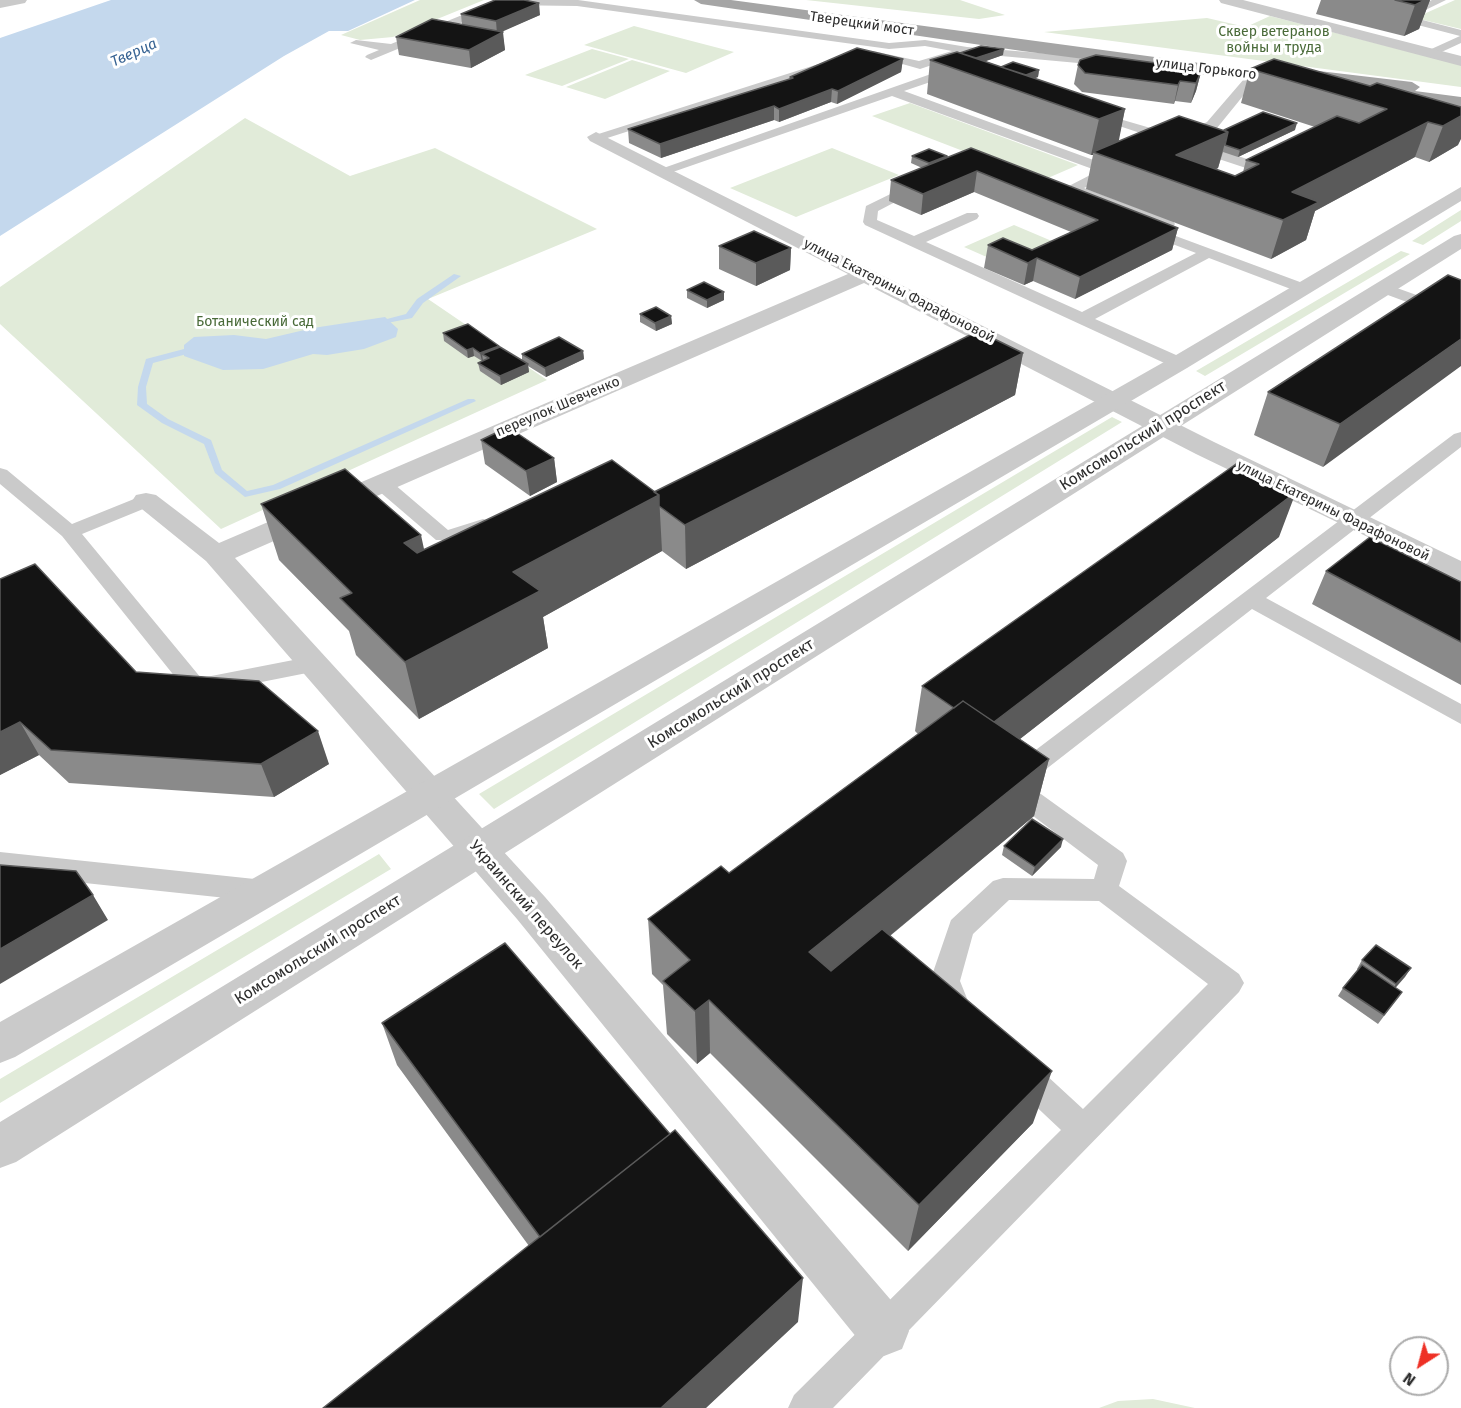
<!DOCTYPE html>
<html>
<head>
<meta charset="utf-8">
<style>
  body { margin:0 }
  #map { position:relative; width:1461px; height:1408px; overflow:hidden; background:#fff; font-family:"Fira Sans",sans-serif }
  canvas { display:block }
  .north { position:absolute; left:1389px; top:1336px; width:60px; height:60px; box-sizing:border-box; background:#fff; border:2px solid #ababab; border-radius:50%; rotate:216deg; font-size:16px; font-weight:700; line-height:24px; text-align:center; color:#2d2d2d }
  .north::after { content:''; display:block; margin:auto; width:21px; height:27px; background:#ee3025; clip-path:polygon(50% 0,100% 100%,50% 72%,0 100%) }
</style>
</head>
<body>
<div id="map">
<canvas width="1461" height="1408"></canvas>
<div class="north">N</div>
</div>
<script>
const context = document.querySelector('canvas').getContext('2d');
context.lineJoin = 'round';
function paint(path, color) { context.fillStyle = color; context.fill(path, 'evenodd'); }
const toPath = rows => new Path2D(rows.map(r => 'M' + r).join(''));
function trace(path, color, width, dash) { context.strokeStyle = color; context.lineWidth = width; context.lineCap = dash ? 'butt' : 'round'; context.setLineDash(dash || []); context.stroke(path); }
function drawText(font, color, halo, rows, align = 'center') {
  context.font = font + ' "Fira Sans",sans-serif'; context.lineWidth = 6; context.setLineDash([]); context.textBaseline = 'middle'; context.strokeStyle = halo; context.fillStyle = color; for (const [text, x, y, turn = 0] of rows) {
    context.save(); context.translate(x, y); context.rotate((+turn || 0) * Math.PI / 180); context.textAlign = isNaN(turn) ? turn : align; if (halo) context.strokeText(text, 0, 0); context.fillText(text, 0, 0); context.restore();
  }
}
const green = toPath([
  [420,0,484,0,393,37,360,40,341,35],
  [806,0,960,0,1005,15,979,19],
  [1455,0,1461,0,1461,29,1415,18],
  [1270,16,1461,65,1461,87,1044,32,1207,18,1246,27],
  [634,26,734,52,686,73,584,45],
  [592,49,629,59,562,86,525,75],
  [632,60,670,71,605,99,566,87],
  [910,103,1078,165,1041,181,872,116],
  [245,118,350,176,435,148,597,229,428,299,547,380,221,529,0,324,0,287],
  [832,148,899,175,796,217,730,188],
  [1461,210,1461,221,1423,245,1412,241],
  [1014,225,1066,247,1016,270,964,247],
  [1401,251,1410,254,1205,376,1196,371],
  [1112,417,1122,422,494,809,479,794],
  [379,854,391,869,0,1103,0,1079],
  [1153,1399,1195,1408,1099,1408,1118,1401]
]);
const water = toPath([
  [111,0,415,0,348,31,329,31,284,56,0,236,0,38],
  [385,317,398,329,396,337,364,349,327,355,313,354,263,369,223,370,184,356,184,345,194,337,234,335,266,339,313,328]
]);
const stream = toPath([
  [454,274,461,276,423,303,412,318,387,323,387,319,406,314,417,299,454,274],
  [184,349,187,350,187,354,153,363,146,387,147,404,168,419,211,440,222,470,247,491,273,485,468,399,474,399,476,401,280,489,245,497,215,473,204,444,162,423,137,405,138,387,146,359,184,349]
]);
const service = toPath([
  [499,0,578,0,889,43,925,40,967,47,1076,56,1086,51,1092,54,1078,63,968,53,920,69,867,54,873,51,919,61,952,51,925,46,889,49,577,6,504,5,371,60,365,57,367,55,379,50,350,43,356,40,391,44,499,0],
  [1322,0,1340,0,1399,14,1432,0,1446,0,1411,17,1461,30,1461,43,1435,55,1427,55,1427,51,1460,36,1322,0],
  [831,60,837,63,835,65,601,140,591,140,589,137,831,60],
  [948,68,964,75,958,79,948,76,904,91,1110,166,1122,165,1122,171,1084,188,1173,221,1175,224,1173,227,1163,227,1065,188,1098,171,892,96,667,174,657,174,655,171,948,68],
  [1250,72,1260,75,1217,128,1190,140,1268,166,1268,172,1258,172,1086,115,1092,111,1178,136,1207,122,1250,72],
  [917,181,922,182,922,188,878,211,877,220,914,236,967,213,977,213,979,216,977,219,926,242,1082,312,1196,253,1141,232,1139,229,1146,225,1308,285,1310,288,1302,293,1296,291,1209,258,1095,319,1185,359,1188,363,1185,367,1173,367,865,225,863,222,866,206,917,181],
  [1383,283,1461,311,1461,322,1377,291,1375,288,1383,283],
  [1461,432,1461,447,1266,598,1461,704,1461,724,1252,609,1027,784,1123,853,1127,861,1119,886,1239,974,1244,983,1239,992,833,1408,788,1408,794,1395,1061,1130,1010,1082,1005,1072,1010,1062,1021,1058,1032,1062,1083,1109,1208,984,1099,901,1009,900,973,934,960,981,972,1011,968,1020,957,1024,946,1020,930,981,951,920,993,881,1003,878,1094,879,1098,865,1000,791,996,784,1000,777,1454,434,1461,432],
  [0,468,7,470,72,524,139,497,153,497,156,501,153,505,82,534,201,678,314,656,322,658,326,664,322,670,196,695,188,693,62,536,0,484,0,468],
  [380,476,387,478,448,530,483,519,490,521,493,525,490,529,461,540,436,540,373,486,370,482,373,478,380,476],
  [0,852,264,880,274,883,278,891,274,899,264,902,0,874,0,852]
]);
const minor = toPath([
  [0,0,27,0,25,3,0,8,0,0],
  [1219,0,1243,0,1461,56,1461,66,1221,3,1219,0],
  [596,132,1214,442,1461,561,1461,582,1196,454,864,283,235,558,545,897,902,1313,909,1331,902,1349,884,1356,866,1349,517,919,206,561,132,501,136,495,146,493,156,495,219,543,848,274,590,141,587,137,596,132]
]);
const tertiary = toPath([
  [1461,187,1461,201,1187,368,15,1057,0,1063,0,1022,1171,358,1461,187],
  [1461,234,1461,249,16,1162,0,1168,0,1122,1454,236,1461,234]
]);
const primary = toPath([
  [694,0,731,0,1296,76,1296,71,1302,69,1412,82,1420,87,1415,91,1461,97,1461,107,1381,97,1379,93,1384,89,1301,79,1300,84,1294,86,1022,51,701,4,694,0]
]);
const wall = toPath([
  [1321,0,1430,0,1419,29,1404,36,1316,14],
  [461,14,540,15,502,31,505,50,471,68,399,55,396,37,462,25],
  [1003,55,985,61,1001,67,1039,70,1038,77,1034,78,1125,109,1118,141,1224,130,1295,130,1238,157,1223,152,1218,168,1216,169,1235,176,1243,172,1246,160,1315,127,1241,103,1250,69,1370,86,1461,107,1458,145,1429,162,1415,157,1315,211,1306,240,1271,259,1086,189,1093,155,1091,155,927,94,930,60],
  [903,59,901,72,837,104,831,102,779,122,774,120,661,158,629,143,628,129,789,80,790,77],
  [1078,65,1185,70,1201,72,1196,91,1191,103,1175,101,1174,104,1082,92,1074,84],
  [912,156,947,156,947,158,1178,228,1172,250,1075,299,1033,281,1024,285,984,268,988,245,1032,250,1071,232,974,192,921,215,889,201,891,180,922,168,911,163],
  [719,246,791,248,790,270,756,286,719,269],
  [1461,280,1323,467,1254,435,1268,392],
  [687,290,724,300,707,308,687,298],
  [640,314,671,316,672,324,656,331,640,322],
  [443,333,499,346,499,347,522,360,522,354,583,351,584,359,546,377,528,366,529,372,501,385,480,371,478,363,482,361,474,356,468,358,444,341],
  [1023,353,1015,395,686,569,662,551,543,617,548,648,419,719,356,655,349,631,279,560,261,504,424,549,654,492],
  [481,440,554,458,557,482,530,496,485,464],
  [1279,537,1020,739,1049,759,1034,816,890,936,1033,1123,908,1251,710,1053,697,1064,667,1034,663,985,652,974,648,919,729,873,918,734,915,731,922,686],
  [1326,571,1461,582,1461,685,1312,604],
  [0,579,136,672,329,764,274,797,69,783,39,755,0,775],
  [1004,846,1061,847,1032,876,1002,855],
  [1362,960,1411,968,1395,987,1396,1000,1378,1024,1338,996,1343,988,1358,970,1357,969],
  [382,1023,798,1322,529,1246,397,1065]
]);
const shadedWall = toPath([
  [1425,0,1430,0,1419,29,1404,36,1415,5],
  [539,3,540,15,497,34,496,21],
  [503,32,505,50,471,68,469,50],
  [1004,49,1003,55,964,69,964,62],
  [903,59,901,72,837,104,838,91],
  [1039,70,1038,77,1016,86,1017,79],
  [1201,72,1196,91,1191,103,1196,83],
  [1180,81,1175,101,1174,104,1178,85],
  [832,89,831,102,779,122,779,109],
  [774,106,774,120,661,158,660,144],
  [1125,109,1118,145,1093,152,1093,155,1091,155,1099,119],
  [1461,116,1461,139,1458,145,1429,162,1443,126],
  [1428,122,1415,157,1315,211,1306,240,1271,259,1292,192],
  [1297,123,1295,130,1238,157,1240,150],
  [1228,132,1218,168,1183,185,1176,155],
  [947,156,946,163,928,170,929,163],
  [977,171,974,192,921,215,923,194],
  [1178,228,1172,250,1075,299,1080,277],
  [791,248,790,270,756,286,756,263],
  [1037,258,1033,281,1024,285,1028,263],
  [724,292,724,300,707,308,707,300],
  [671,316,672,324,656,331,655,323],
  [1461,339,1461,366,1323,467,1340,424],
  [499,346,500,354,482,354,483,361,482,361,480,353],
  [473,348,474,356,468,358,467,350],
  [583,351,584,359,546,377,545,368],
  [1023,353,1015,395,686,569,685,525],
  [528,364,529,372,501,385,500,376],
  [554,458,557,482,530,496,526,471],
  [1296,492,1279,537,975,774,984,729],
  [659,495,662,551,543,617,548,648,419,719,405,662,513,572],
  [421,535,433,591,404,543],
  [20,722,39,755,0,775,0,732],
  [318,731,329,764,274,797,261,764],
  [1049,759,1034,816,805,1006,809,952],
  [1063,839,1061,847,1032,876,1035,867],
  [93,895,108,920,0,984,0,949],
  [1411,968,1405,977,1391,993,1396,984],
  [709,1000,710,1053,697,1064,695,1011],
  [1052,1071,1033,1123,908,1251,919,1205],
  [803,1278,798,1322,706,1408,661,1408]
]);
const building = toPath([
  [495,0,524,0,539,3,496,21,461,14,495,0],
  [1395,0,1425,0,1415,5,1395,0],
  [432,19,503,32,469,50,396,37,432,19],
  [981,46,1004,49,976,58,960,53,981,46],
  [857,48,903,59,838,91,832,89,779,109,774,106,660,144,628,129,793,78,790,77,857,48],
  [957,52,1125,109,1099,119,930,60,957,52],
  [1096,55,1186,67,1185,70,1201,72,1196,83,1180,81,1178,85,1085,73,1078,65,1080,60,1096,55],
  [1274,59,1370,86,1377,83,1461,107,1461,116,1443,126,1428,122,1292,192,1319,202,1283,220,1093,152,1179,116,1228,132,1176,155,1235,176,1259,164,1246,160,1337,116,1359,123,1387,109,1250,69,1274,59],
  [1013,62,1039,70,1026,75,1001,67,1013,62],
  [1263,112,1297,123,1240,150,1225,145,1228,132,1224,130,1263,112],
  [971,148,1178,228,1080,277,1037,258,1028,263,988,245,1003,238,1032,250,1098,220,977,171,923,194,891,180,971,148],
  [929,149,947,156,929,163,912,156,929,149],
  [754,231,791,248,756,263,719,246,754,231],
  [1448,275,1461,280,1461,339,1340,424,1268,392,1448,275],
  [704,282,724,292,707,300,687,290,704,282],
  [656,307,671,316,655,323,640,314,656,307],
  [468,324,499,346,480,353,473,348,467,350,443,333,468,324],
  [978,331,1023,353,685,525,659,506,659,495,654,492,978,331],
  [559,337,583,351,545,368,522,354,559,337],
  [500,347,528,364,500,376,478,363,489,358,482,354,500,347],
  [508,427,554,458,526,471,481,440,508,427],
  [612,460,659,495,513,572,540,591,405,662,340,598,352,593,261,504,345,469,421,535,404,543,417,553,612,460],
  [1236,464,1296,492,994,722,963,701,954,708,922,686,1236,464],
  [1370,537,1461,582,1461,642,1326,571,1370,537],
  [35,564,136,672,259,681,318,731,261,764,51,750,20,722,0,732,0,579,35,564],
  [963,701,1049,759,809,952,831,971,882,929,1052,1071,919,1205,709,1000,695,1011,663,981,690,960,648,919,721,866,729,873,963,701],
  [1032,819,1063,839,1035,867,1004,846,1032,819],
  [0,865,76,871,93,895,0,949,0,865],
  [505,943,670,1134,540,1237,382,1023,505,943],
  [1376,945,1411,968,1396,984,1362,960,1376,945],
  [1362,965,1402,992,1384,1015,1343,988,1362,965],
  [675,1130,803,1278,661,1408,323,1408,675,1130]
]);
const farStreetnames = [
  ["Тверецкий мост",862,24,8],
  ["улица Горького",1206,69,7],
  ["улица Екатерины Фарафоновой",899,291,27],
  ["переулок Шевченко",558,407,-23],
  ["улица Екатерины Фарафоновой",1333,511,26]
];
const farParknames = [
  ["Сквер ветеранов",1274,32],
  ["войны и труда",1274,48],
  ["Ботанический сад",255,322]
];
const farWaternames = [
  ["Тверца",134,53,-24]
];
const streetNames = [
  ["Комсомольский проспект",1143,436,-32],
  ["Комсомольский проспект",731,694,-32],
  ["Украинский переулок",526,905,49],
  ["Комсомольский проспект",318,950,-32]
];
paint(green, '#e1ebd9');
paint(water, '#c4d8ed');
paint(stream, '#c4d8ed');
paint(service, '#cacaca');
paint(minor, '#cacaca');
paint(tertiary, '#cacaca');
paint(primary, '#a5a5a5');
paint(wall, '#8a8a8a');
paint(shadedWall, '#5a5a5a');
paint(building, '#141414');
trace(building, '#5a5a5a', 1.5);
drawText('14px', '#2d2d2d', '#fff', farStreetnames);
drawText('14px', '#496a38', '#fff', farParknames);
drawText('italic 15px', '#376393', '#fff', farWaternames);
drawText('16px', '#2d2d2d', '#fff', streetNames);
</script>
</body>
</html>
